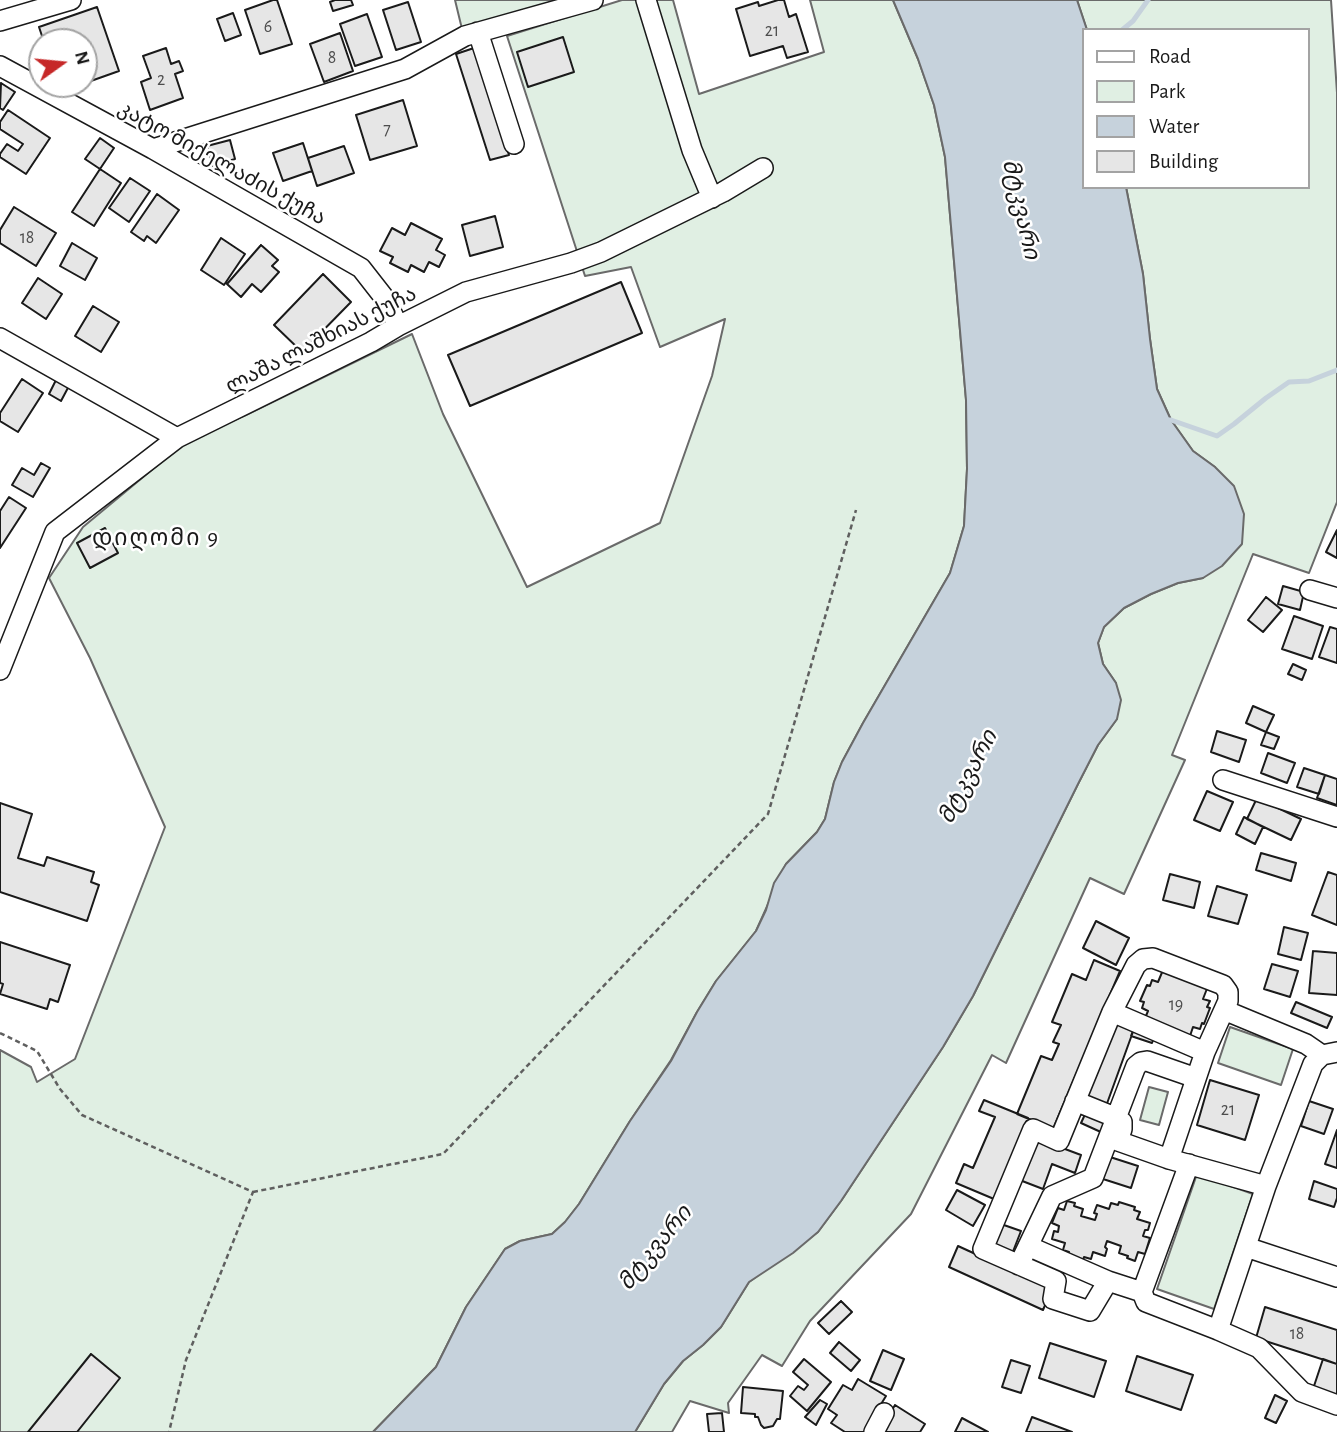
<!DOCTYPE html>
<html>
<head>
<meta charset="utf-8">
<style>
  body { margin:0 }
  #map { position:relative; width:1337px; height:1432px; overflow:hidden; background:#fff; font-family:"Alegreya Sans",sans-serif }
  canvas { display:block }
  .legend { position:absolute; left:1082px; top:28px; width:228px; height:161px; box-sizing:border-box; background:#fff; border:2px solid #a3a3a3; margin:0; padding:9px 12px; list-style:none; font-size:21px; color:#1a1a1a }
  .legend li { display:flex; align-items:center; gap:14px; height:35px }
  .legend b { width:35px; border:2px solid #a3a3a3 }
  .north { position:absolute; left:28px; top:28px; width:70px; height:70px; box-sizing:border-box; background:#fff; border:2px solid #a3a3a3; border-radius:50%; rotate:75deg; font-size:19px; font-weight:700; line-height:28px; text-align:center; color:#1a1a1a }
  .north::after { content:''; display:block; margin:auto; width:24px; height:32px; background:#c62828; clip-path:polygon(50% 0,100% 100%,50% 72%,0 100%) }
</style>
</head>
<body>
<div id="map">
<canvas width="1337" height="1432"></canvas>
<ul class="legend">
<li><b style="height:9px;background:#fff"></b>Road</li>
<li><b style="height:19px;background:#e0efe3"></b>Park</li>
<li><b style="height:19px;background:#c6d2dc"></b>Water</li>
<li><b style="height:19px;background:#e6e6e6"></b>Building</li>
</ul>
<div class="north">N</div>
</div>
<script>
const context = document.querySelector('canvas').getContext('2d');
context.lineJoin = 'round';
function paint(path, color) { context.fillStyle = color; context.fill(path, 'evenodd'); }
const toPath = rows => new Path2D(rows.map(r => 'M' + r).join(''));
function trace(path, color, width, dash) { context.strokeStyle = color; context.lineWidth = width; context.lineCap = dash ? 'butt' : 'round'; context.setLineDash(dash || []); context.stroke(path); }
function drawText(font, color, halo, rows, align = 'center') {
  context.font = font + ' "Alegreya Sans","Noto Sans Georgian",sans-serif'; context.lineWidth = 5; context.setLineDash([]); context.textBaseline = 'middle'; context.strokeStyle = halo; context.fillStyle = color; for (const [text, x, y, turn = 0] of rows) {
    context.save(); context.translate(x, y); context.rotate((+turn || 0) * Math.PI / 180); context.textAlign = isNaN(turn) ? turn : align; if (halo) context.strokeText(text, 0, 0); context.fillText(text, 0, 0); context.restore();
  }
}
const green = toPath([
  [455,0,563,0,462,29,455,0],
  [622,0,673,0,699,94,824,52,810,0,893,0,918,59,934,105,945,157,966,400,967,469,964,526,950,573,863,723,842,762,834,782,825,819,817,832,786,864,756,931,716,981,697,1012,671,1060,630,1121,579,1204,565,1222,552,1234,520,1241,505,1249,466,1307,436,1367,373,1432,0,1432,0,1050,31,1067,37,1082,75,1059,165,827,90,658,49,578,83,527,189,439,246,415,412,334,443,414,527,587,660,523,712,376,725,319,660,347,631,267,585,276,507,36,622,0],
  [1077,0,1331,0,1337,93,1337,502,1309,573,1253,554,1172,755,1185,760,1124,894,1090,878,1006,1063,992,1055,911,1214,810,1321,782,1366,762,1355,728,1403,729,1413,690,1401,672,1432,635,1432,664,1384,683,1361,703,1345,721,1327,749,1282,818,1232,841,1201,943,1047,973,996,1078,784,1098,745,1117,719,1116,683,1103,664,1098,643,1104,627,1124,608,1151,594,1178,583,1203,578,1215,467,1193,451,1171,420,1157,389,1150,339,1143,274,1126,187,1307,187,1307,30,1087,30,1077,0],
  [1230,1027,1293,1049,1281,1085,1218,1063,1230,1027],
  [1149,1087,1168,1092,1159,1125,1140,1120,1149,1087],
  [1197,1174,1253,1194,1214,1309,1157,1289,1197,1174]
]);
const water = toPath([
  [893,0,1077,0,1087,30,1083,30,1083,187,1126,187,1143,274,1150,339,1157,389,1171,420,1193,451,1215,467,1234,486,1244,514,1242,544,1222,566,1203,578,1178,583,1151,594,1124,608,1104,627,1098,643,1103,664,1116,683,1121,700,1117,719,1098,745,1078,784,973,996,943,1047,841,1201,818,1232,793,1253,749,1282,721,1327,703,1345,683,1361,664,1384,635,1432,373,1432,436,1367,466,1307,505,1249,520,1241,552,1234,565,1222,579,1204,630,1121,671,1061,697,1012,716,981,756,931,766,910,774,883,786,864,817,832,825,819,834,782,842,762,863,723,950,573,964,526,967,469,966,400,945,157,934,105,918,59,893,0]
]);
const stream = toPath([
  [1122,30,1133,21,1148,0],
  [1163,420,1171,420,1217,436,1234,424,1266,398,1289,382,1309,381,1337,370]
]);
const building = toPath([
  [273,0,277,0,292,44,260,54,245,10,273,0],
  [335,0,351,0,353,5,333,11,330,2,335,0],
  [778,0,784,0,789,17,796,14,808,52,787,58,783,46,750,56,736,9,758,2,759,6,778,0],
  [408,2,421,42,396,50,383,10,408,2],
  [97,7,119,71,88,82,84,70,84,42,44,42,39,27,97,7],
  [233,13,241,35,225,41,217,19,233,13],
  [367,14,382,57,355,66,340,24,367,14],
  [340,33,353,71,324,82,310,44,340,33],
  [563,37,574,72,528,87,517,52,563,37],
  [166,48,171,64,179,61,183,71,175,74,183,98,150,110,141,82,151,78,143,56,166,48],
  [474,48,509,155,490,160,456,54,474,48],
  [1,83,15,92,3,110,0,108,1,83],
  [403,100,417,146,370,160,356,115,403,100],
  [8,110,50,138,26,174,0,157,0,154,7,144,18,151,23,144,0,129,0,122,8,110],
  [100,138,114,148,100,169,85,159,100,138],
  [230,140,235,159,212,166,207,146,230,140],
  [303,143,312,171,283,181,273,153,303,143],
  [344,146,354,173,317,186,308,158,344,146],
  [100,169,121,183,94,226,72,212,100,169],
  [130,178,150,191,129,222,109,208,130,178],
  [157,194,179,210,156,243,147,236,144,241,131,232,157,194],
  [14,207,56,233,36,266,0,243,0,230,14,207],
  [495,216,503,247,470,256,462,225,495,216],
  [411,223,442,239,436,250,445,255,439,267,429,262,424,272,411,265,408,272,390,263,393,257,380,251,392,228,405,235,411,223],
  [221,238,245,254,224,285,201,270,221,238],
  [72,243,97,258,85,280,60,266,72,243],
  [261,245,278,260,272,266,279,272,261,292,252,284,241,297,227,284,261,245],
  [323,274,351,302,302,352,274,325,323,274],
  [38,278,62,294,46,319,22,303,38,278],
  [621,282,642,333,470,406,448,355,621,282],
  [93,306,119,322,101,352,75,336,93,306],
  [57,378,70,384,61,401,49,394,57,378],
  [22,379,43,393,18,432,0,421,0,413,22,379],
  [41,463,50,468,33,497,12,485,22,468,34,475,41,463],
  [9,497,26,508,0,548,0,511,9,497],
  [105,528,118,553,90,568,77,543,105,528],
  [1337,530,1337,558,1326,552,1337,530],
  [1283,586,1304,592,1300,610,1278,604,1283,586],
  [1266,597,1282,610,1263,632,1248,620,1266,597],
  [1294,616,1323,626,1312,659,1282,649,1294,616],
  [1330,627,1337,629,1337,663,1319,657,1330,627],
  [1293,664,1306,670,1302,680,1288,674,1293,664],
  [1253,706,1274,715,1266,732,1246,723,1253,706],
  [1217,731,1246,740,1239,762,1211,752,1217,731],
  [1266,732,1279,737,1274,749,1261,745,1266,732],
  [1268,753,1295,763,1287,783,1261,773,1268,753],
  [1304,768,1325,775,1319,794,1297,787,1304,768],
  [1325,775,1337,779,1337,805,1317,798,1325,775],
  [1207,791,1233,802,1220,831,1194,820,1207,791],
  [1257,798,1301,819,1291,840,1247,819,1257,798],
  [0,803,32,814,18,858,44,866,47,857,94,872,91,882,99,885,87,921,0,892,0,803],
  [1244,817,1263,827,1255,844,1236,834,1244,817],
  [1261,853,1296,863,1291,881,1256,870,1261,853],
  [1328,872,1337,875,1337,925,1312,915,1328,872],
  [1170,874,1200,882,1194,908,1163,900,1170,874],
  [1217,886,1247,895,1238,924,1208,916,1217,886],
  [1096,921,1129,938,1116,965,1083,948,1096,921],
  [1284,927,1308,933,1301,960,1278,954,1284,927],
  [0,942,70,965,58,1002,50,999,47,1009,0,994,3,984,0,983,0,942],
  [1313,951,1337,953,1337,995,1309,993,1313,951],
  [1094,960,1120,971,1053,1129,1017,1114,1041,1056,1052,1060,1059,1044,1053,1042,1061,1025,1052,1022,1072,974,1086,980,1094,960],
  [1272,964,1298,971,1290,997,1264,989,1272,964],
  [1163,970,1208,986,1203,999,1210,1001,1207,1007,1210,1008,1204,1024,1202,1023,1200,1029,1193,1027,1189,1039,1143,1023,1148,1011,1142,1008,1144,1002,1140,1001,1147,985,1150,986,1152,980,1158,982,1163,970],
  [1296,1002,1332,1017,1327,1028,1291,1013,1296,1002],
  [1113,1022,1134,1029,1105,1109,1084,1102,1113,1022],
  [1135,1025,1156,1032,1152,1043,1131,1036,1135,1025],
  [1210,1080,1259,1095,1245,1140,1197,1125,1210,1080],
  [984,1100,1028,1118,994,1199,956,1183,964,1164,973,1168,995,1117,979,1111,984,1100],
  [1309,1101,1333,1109,1324,1134,1301,1126,1309,1101],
  [1088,1108,1110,1118,1103,1133,1081,1123,1088,1108],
  [1337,1130,1337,1168,1325,1164,1337,1130],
  [1033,1137,1081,1155,1075,1173,1052,1164,1043,1189,1017,1179,1033,1137],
  [1110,1157,1138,1166,1131,1188,1103,1179,1110,1157],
  [1314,1181,1337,1189,1337,1198,1334,1207,1309,1199,1314,1181],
  [957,1190,985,1205,973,1226,946,1210,957,1190],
  [1067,1201,1075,1203,1074,1206,1083,1209,1081,1216,1095,1220,1097,1214,1094,1213,1097,1205,1109,1209,1111,1203,1118,1205,1119,1202,1135,1207,1134,1210,1140,1212,1137,1219,1150,1223,1148,1230,1145,1230,1143,1236,1150,1238,1145,1254,1138,1252,1135,1261,1127,1258,1128,1256,1119,1253,1121,1246,1107,1241,1105,1247,1107,1249,1105,1256,1093,1252,1091,1259,1084,1257,1083,1260,1068,1255,1069,1252,1063,1250,1065,1243,1052,1239,1054,1231,1058,1232,1059,1226,1052,1223,1058,1208,1064,1210,1067,1201],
  [1001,1224,1021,1231,1012,1254,992,1247,1001,1224],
  [958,1246,1052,1289,1043,1310,949,1267,958,1246],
  [841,1301,852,1312,829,1334,818,1323,841,1301],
  [1265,1307,1337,1330,1337,1364,1256,1338,1265,1307],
  [839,1342,860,1360,851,1371,830,1353,839,1342],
  [1050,1343,1106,1361,1094,1397,1039,1378,1050,1343],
  [883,1350,904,1359,891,1390,870,1381,883,1350],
  [91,1354,120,1378,77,1432,28,1432,91,1354],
  [1137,1356,1193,1375,1181,1410,1126,1391,1137,1356],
  [804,1359,831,1382,807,1411,790,1396,798,1386,804,1390,808,1385,793,1372,804,1359],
  [1323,1359,1337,1364,1337,1397,1313,1389,1323,1359],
  [1011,1360,1030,1366,1021,1393,1002,1387,1011,1360],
  [858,1379,886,1396,864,1432,845,1432,831,1423,837,1415,828,1409,843,1385,852,1390,858,1379],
  [743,1387,783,1391,780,1419,777,1419,773,1426,764,1428,761,1425,758,1417,755,1417,755,1414,741,1413,743,1387],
  [1275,1395,1287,1401,1276,1423,1265,1418,1275,1395],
  [820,1400,827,1404,816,1425,805,1417,820,1400],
  [895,1405,925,1424,920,1432,879,1432,895,1405],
  [722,1413,724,1432,709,1432,707,1414,722,1413],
  [1032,1417,1072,1432,1026,1432,1032,1417],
  [962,1418,988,1432,955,1432,962,1418]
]);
const path = toPath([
  [0,1033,37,1051,60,1089,82,1115,253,1192,186,1360,169,1432],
  [253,1192,443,1154,768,814,856,510]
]);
const minor = toPath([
  [646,0,692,150,712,198],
  [0,21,71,0],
  [478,32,514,144],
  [0,66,153,149,361,268,386,300,398,326],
  [153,149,405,69,465,36,593,0],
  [0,338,177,438],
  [1310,590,1337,598],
  [0,670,55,532,177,438,371,342,398,326,466,292,571,263,601,252,723,192,763,168],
  [1223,780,1337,817],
  [1224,1010,1306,1044,1322,1055],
  [1112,1012,1205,1052],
  [1075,1101,1117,1118,1122,1122,1122,1129,1118,1141,1169,1159,1266,1186],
  [1189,1164,1142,1292,1146,1302,1218,1330,1259,1348,1302,1392,1337,1405],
  [1028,1246,1108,1281],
  [1246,1247,1337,1277],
  [1019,1265,1052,1196,1093,1178,1136,1066,1141,1062,1147,1061,1196,1078],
  [1142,1292,1108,1281,1090,1311,1053,1299,1056,1281,983,1249,1033,1129,1059,1141,1112,1012,1136,965,1143,959,1153,958,1223,985,1228,992,1228,1001,1205,1052,1169,1159],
  [1218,1330,1266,1186,1313,1064,1322,1055,1337,1052],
  [874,1432,884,1413]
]);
const numberNames = [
  ["6",268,27],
  ["21",772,31],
  ["8",332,58],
  ["2",161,80],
  ["7",387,130],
  ["18",27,238],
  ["19",1176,1005],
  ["21",1228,1110],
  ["18",1297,1334]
];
const streetNames = [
  ["კატო მიქელაძის ქუჩა",222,163,29],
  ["ლაშა ლაშხიას ქუჩა",321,340,-27]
];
const waterNames = [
  ["მტკვარი",1021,209,77],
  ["მტკვარი",968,777,-63],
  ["მტკვარი",655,1248,-51]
];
const neighbourhoodNames = [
  ["დიღომი 9",156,538]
];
paint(green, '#e0efe3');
trace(green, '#6a6a6a', 2);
paint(water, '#c6d2dc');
trace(water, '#6a6a6a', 2);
trace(stream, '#c6d2dc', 5);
paint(building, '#e6e6e6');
trace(building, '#1a1a1a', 2);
trace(minor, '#1a1a1a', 22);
trace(path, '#5f5f5f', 2.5, [5, 3.5]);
trace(minor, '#fff', 19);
drawText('18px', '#4d4d4d', null, numberNames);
drawText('21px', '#1a1a1a', '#fff', streetNames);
drawText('italic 23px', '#1a1a1a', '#fff', waterNames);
context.letterSpacing = '2px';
drawText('23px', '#1a1a1a', '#fff', neighbourhoodNames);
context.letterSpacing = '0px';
</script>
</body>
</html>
